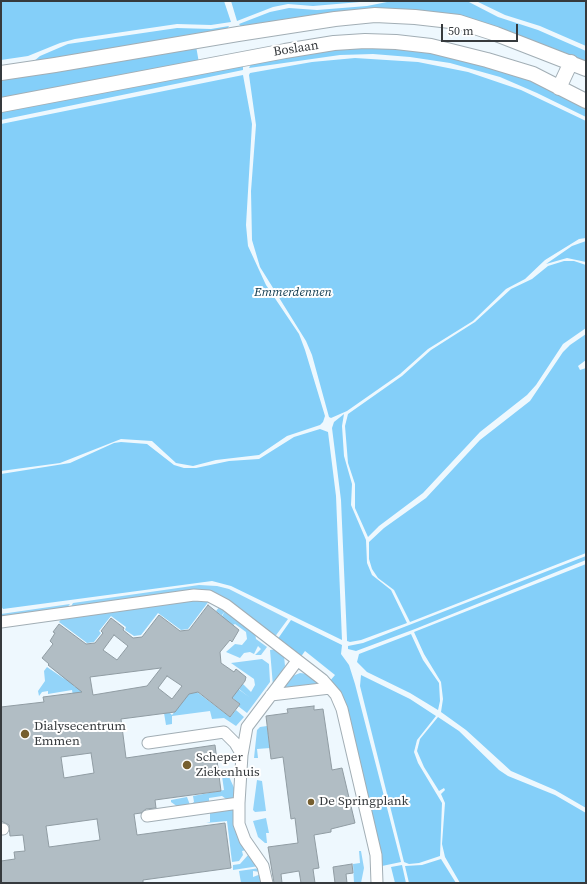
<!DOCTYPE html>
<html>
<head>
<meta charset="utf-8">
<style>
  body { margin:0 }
  #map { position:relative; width:587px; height:884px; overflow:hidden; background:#eef8fe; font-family:"Source Serif 4",serif }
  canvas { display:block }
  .frame { position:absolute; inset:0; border:2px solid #363a3d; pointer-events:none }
  .scale { position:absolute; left:441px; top:24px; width:77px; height:18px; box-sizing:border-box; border:2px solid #363a3d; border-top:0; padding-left:5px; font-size:12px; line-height:14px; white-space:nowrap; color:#363a3d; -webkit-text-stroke:3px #fff; paint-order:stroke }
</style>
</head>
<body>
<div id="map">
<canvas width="587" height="884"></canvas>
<div class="frame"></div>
<div class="scale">50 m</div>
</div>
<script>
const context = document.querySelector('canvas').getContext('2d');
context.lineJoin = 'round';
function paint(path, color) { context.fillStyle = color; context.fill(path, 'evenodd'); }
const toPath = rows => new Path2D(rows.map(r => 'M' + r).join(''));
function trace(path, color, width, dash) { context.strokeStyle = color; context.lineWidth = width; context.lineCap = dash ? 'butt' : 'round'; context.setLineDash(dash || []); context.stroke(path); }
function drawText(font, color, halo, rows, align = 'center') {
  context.font = font + ' "Source Serif 4",serif'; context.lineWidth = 4; context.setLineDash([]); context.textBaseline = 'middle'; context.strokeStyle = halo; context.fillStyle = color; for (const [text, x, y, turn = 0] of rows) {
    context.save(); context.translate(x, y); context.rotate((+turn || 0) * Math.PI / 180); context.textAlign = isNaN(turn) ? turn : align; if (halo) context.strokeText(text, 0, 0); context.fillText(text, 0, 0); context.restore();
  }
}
const green = toPath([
  [199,585,217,586,229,589,288,619,274,638,220,597,69,610,73,603],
  [182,600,209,601,188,629,181,630,158,613,141,635,134,636,125,630,126,627,111,616,99,631,101,633,94,642,87,643,59,622,63,617],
  [70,604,65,610,1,619,1,614],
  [221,605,255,632,256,639,267,647,261,655,255,655,261,649,258,646,254,654,250,652,244,653,240,658,226,652,235,644,242,645,247,639,246,632,235,624,233,625,221,618,225,611,219,619,221,615,216,611],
  [277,649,284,656,285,666,273,686,270,650],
  [262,659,269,664,270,682,247,713,238,706,240,704,230,696,237,688,249,697,239,689,243,684,251,692,255,685,254,679,231,663],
  [48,665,66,679,74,681,72,684,75,687,86,687,75,707,72,690,48,694,48,691,42,692,39,696,38,691,45,681,44,671,47,667,66,680],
  [300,673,308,674,320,684,282,690,290,677],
  [197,692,230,717,236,710,244,717,236,726,224,718,212,719,210,711,172,716,172,724,166,725,164,713,169,712,172,715,189,693],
  [267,726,270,748,257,749,258,758,254,758,257,730,260,727],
  [225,768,236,792,236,797,229,801,222,796,209,798,209,804,178,807,171,802,171,800,187,797,190,805,194,802,193,796,224,790,221,769],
  [257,780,262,781,266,811,255,812,253,810],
  [234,808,246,850,242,851,243,855,239,861,232,862,227,821,206,823,210,822,210,812],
  [266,818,269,833,266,833,267,843,265,843,258,837,253,821],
  [359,851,361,851,364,868,361,883,354,883,353,864,360,863],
  [249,854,259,866,233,870,233,865,240,864],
  [260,868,261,872,253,871,253,877,261,874,263,883,241,883,239,871]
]);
const forest = toPath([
  [1,1,224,1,231,22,211,25,177,24,75,39,60,43,28,56,1,60],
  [231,1,372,1,313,6,288,4,273,7,237,21],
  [467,1,498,17,538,30,586,51,586,66,452,18,242,28,239,24,270,12,289,8,317,10,367,6,387,2],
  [476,1,586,1,586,46,540,26,505,15],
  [229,26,226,31,36,63,34,61,40,56,68,44,177,28,211,29],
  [196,46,199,63,1,100,1,79],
  [356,47,393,47,423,50,521,73,586,105,586,117,537,93,500,77,450,63,410,57,373,54,340,55,249,68,251,64,298,54],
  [355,58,418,62,468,72,521,90,586,121,586,238,579,239,545,260,525,279,506,289,473,321,428,349,400,374,347,411,331,418,329,417,312,355,306,341,260,267,252,240,251,191,256,125,249,75,250,73,312,62],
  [239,65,243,66,243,70,1,120,1,110,86,96],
  [243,75,252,124,246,225,248,246,266,285,299,334,305,350,325,416,323,422,320,425,287,436,259,455,216,460,193,466,176,463,152,441,121,439,60,463,1,471,1,124],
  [586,241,586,262,567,258,546,264,572,246],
  [564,261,574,261,586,265,586,328,563,344,536,385,527,395,480,432,423,493,379,526,368,537,355,508,355,484,348,463,345,426,348,414,402,376,431,350,475,322,511,289,532,279,548,266],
  [586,334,586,360,578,366,580,370,586,368,586,553,410,622,394,590,378,578,372,569,369,559,369,542,384,528,426,498,480,440,530,401,563,352,570,345],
  [344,414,342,426,344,456,352,484,351,505,366,540,367,563,372,575,391,590,407,623,361,640,350,642,347,641,347,639,341,500,332,428,334,422],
  [320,429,328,432,336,496,342,640,231,586,212,581,3,609,1,606,1,474,70,463,114,443,121,442,147,444,174,465,184,468,196,468,229,461,259,459,294,437],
  [586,556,586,560,415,629,356,651,348,649,348,646,363,643],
  [586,564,586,808,555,790,511,771,466,730,441,712,443,699,441,682,424,654,414,632],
  [291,620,342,645,341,654,349,665,355,684,401,862,382,866,329,682,335,675,305,651,300,658,277,640],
  [411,634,423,660,439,683,440,701,438,710,410,693,367,672,357,662,359,654],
  [361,675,410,699,436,716,417,740,414,752,418,763,442,803,440,856,419,863,409,864,404,862,360,686],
  [438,717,459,731,499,770,508,776,555,795,586,813,586,883,460,883,445,857,442,844,445,803,441,794,445,790,444,788,439,791,424,767,417,751,420,739],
  [441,859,456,883,409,883,405,866,422,865],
  [402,865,406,883,395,883,391,867]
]);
const building = toPath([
  [208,605,239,630,232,642,230,640,220,652,221,663,234,672,236,669,246,677,245,681,232,698,240,704,230,717,198,692,189,694,175,712,121,719,126,758,215,745,221,791,155,800,156,808,146,809,141,813,134,814,137,835,225,823,231,868,143,880,143,883,1,883,1,861,15,859,14,852,25,851,23,835,10,836,9,825,1,821,1,707,44,702,43,697,82,692,48,665,49,664,42,658,53,644,50,641,55,633,53,632,59,624,86,644,95,643,103,633,101,631,111,618,124,628,123,630,133,638,142,637,159,615,180,631,189,630,208,605],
  [114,635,128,646,117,660,103,650,114,635],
  [161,668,147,686,93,695,90,677,161,668],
  [167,676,182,686,172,699,158,688,167,676],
  [91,753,94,773,64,778,61,757,91,753],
  [97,819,100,840,49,847,46,826,97,819],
  [314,706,314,710,323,709,332,770,342,768,355,823,331,829,331,832,314,835,319,868,313,869,315,883,301,883,299,871,281,874,282,883,274,883,268,847,298,843,295,818,291,819,283,757,271,759,266,716,288,713,287,709,314,706],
  [352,864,353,873,346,874,347,883,335,883,333,867,352,864]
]);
const minor = toPath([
  [1,622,194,595,209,596,226,605,323,680,336,695,342,709,376,855,377,883],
  [271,695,330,688],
  [148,743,224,732,235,743,242,755],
  [147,816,239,803],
  [1,829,3,829],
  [267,883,263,866,245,840,239,824,239,803,242,755,247,727,297,661]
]);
const major = toPath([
  [1,73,55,65,238,34,335,19,375,15,415,17,459,22,496,34,586,69],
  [559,88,571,62],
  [1,105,285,51,334,43,365,41,396,42,431,46,487,60,533,74,586,101]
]);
const markers = [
  [25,734,5,"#765f2f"],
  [187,765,5,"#765f2f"],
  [311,802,4,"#765f2f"]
];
const streetNames = [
  ["Boslaan",296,49,-9]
];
const parkNames = [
  ["Emmerdennen",293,293]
];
const poiNames = [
  ["Dialysecentrum",34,727],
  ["Emmen",34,742],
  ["Scheper",196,758],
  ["Ziekenhuis",196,773],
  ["De Springplank",319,802]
];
paint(green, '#93d4f9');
paint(forest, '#84cff9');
paint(building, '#b1bdc4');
trace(building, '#909ca3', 1);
trace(minor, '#a2aeb5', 13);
trace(major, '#a2aeb5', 16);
trace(minor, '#fff', 11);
trace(major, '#fff', 14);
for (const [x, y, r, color] of markers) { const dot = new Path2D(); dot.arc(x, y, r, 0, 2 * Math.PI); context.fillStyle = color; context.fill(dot); trace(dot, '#fff', 1.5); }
drawText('13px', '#363a3d', '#fff', streetNames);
drawText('italic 13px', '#0d394e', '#fff', parkNames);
drawText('13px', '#363a3d', '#fff', poiNames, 'left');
</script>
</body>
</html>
